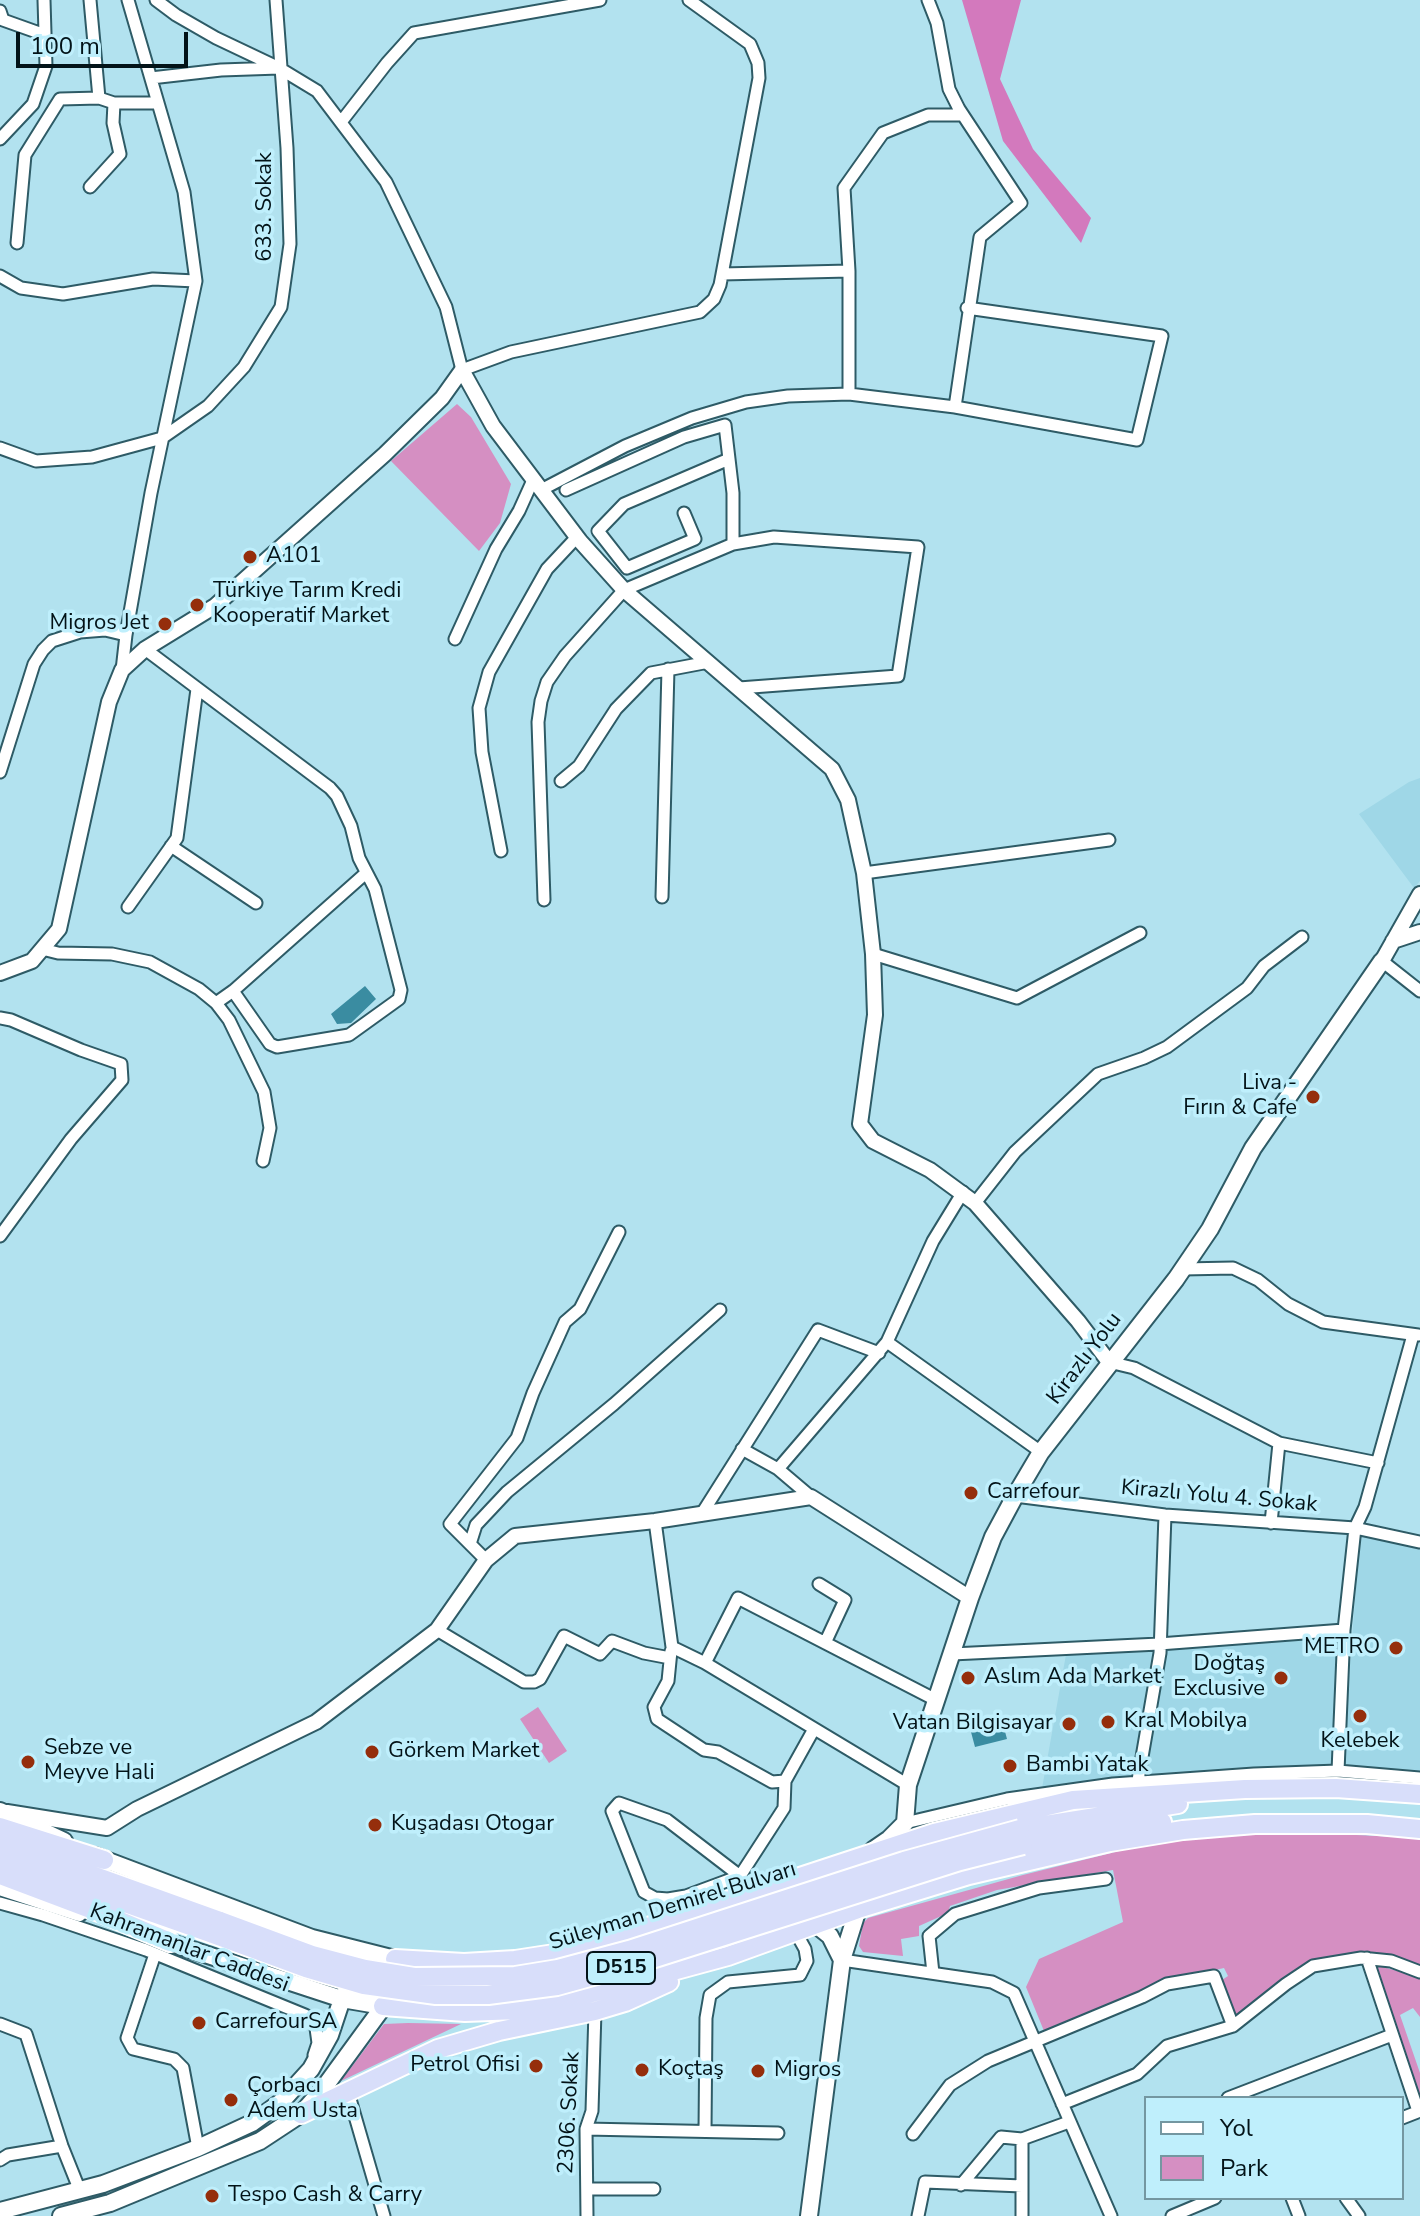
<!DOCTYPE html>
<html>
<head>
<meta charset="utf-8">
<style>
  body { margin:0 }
  #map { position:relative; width:1420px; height:2216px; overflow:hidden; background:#b2e2ef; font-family:"Nunito Sans",sans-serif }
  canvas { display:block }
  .legend { position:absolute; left:1144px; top:2096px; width:260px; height:104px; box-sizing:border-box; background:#bfeffc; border:2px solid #7497a1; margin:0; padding:10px 14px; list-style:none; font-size:24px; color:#031318 }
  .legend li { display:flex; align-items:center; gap:16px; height:40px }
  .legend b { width:40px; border:2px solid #7497a1 }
  .scale { position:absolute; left:16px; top:32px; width:172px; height:36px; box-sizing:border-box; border:4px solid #031318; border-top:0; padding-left:10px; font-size:24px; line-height:28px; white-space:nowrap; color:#031318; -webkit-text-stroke:6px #bfeffc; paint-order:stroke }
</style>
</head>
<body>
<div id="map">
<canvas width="1420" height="2216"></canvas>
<ul class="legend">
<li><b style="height:10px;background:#fff"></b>Yol</li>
<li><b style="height:22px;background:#d58fc2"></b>Park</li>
</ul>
<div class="scale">100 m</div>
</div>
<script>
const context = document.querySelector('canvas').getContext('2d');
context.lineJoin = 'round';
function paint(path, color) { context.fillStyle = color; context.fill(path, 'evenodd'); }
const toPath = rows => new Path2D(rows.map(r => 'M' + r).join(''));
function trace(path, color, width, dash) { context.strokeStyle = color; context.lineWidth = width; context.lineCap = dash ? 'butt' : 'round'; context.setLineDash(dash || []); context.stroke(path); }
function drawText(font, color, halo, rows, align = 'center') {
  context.font = font + ' "Nunito Sans",sans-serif'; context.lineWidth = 7; context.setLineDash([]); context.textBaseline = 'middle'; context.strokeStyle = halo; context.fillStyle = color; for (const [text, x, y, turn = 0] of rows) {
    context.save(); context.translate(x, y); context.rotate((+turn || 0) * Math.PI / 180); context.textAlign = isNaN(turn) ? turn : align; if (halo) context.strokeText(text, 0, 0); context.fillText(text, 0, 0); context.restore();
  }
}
const built = toPath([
  [1420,778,1420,881,1414,888,1359,814,1409,782],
  [1360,1536,1420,1549,1420,1772,1342,1766],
  [1344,1630,1338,1771,1041,1794,1067,1649]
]);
const green = toPath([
  [457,404,471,417,511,484,500,523,479,551,391,461],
  [538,1707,567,1751,549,1763,520,1719],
  [1335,1834,1420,1838,1420,1967,1391,1956,1314,1962,1291,1973,1237,2018,1233,2017,1222,1980,1228,1976,1224,1968,1171,1980,1044,2031,1026,1987,1039,1959,1123,1922,1113,1870,997,1890,950,1906,948,1913,919,1926,919,1936,901,1939,903,1956,863,1952,859,1946,863,1923,868,1918,1023,1875,1123,1850,1183,1840,1242,1835],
  [1379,1966,1420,1977,1420,2017,1413,2008,1400,2015,1420,2073,1420,2095,1405,2062,1374,1967],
  [408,2023,461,2024,341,2081,384,2024]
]);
const forest = toPath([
  [962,0,1021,0,1000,79,1033,149,1091,218,1081,243,1003,141]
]);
const water = toPath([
  [365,986,376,999,351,1023,337,1024,331,1014],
  [1003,1724,1007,1739,975,1747,971,1732]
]);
const minor = toPath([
  [90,0,99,98],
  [128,0,184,192,196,281],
  [156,0,176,15,216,38,275,66],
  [928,0,937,23,949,89,959,109,1021,203,980,237,955,407],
  [0,11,3,20,45,35],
  [151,78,221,70,279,68,317,91,386,182,446,307,462,370,511,352,700,312,714,299,720,285,759,78,758,63,750,44,689,0],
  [341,122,387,63,414,33,600,0],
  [0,139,33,104,46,66,44,0],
  [90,187,120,154,113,123,114,103],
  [17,243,25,155,60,99,99,98,114,103,158,103],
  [722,274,849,271],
  [0,276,21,288,63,294,153,279,196,281,151,493,126,635,122,670],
  [849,394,849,271,844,188,883,133,928,115,963,115],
  [0,448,36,461,92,457,162,438,208,406,244,367,281,307,290,244,287,148,276,0],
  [541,490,625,446,692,418,746,402,788,396,849,394,955,407,1137,440,1162,336,967,308],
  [566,490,684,437,725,425,733,493,733,544],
  [684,513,695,539,627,568,598,531,624,504,729,459],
  [455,639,496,549,519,511,533,480],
  [145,649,330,788,337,796,351,826,359,858,375,889,401,990,399,999,349,1035,277,1047,270,1044,233,991],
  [0,772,34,664,43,650,52,641,80,632,105,630,126,635],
  [561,781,579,766,616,709,651,673,709,662],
  [171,846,256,903],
  [501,851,482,752,479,708,489,672,547,569,577,537],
  [864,873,1109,840],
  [662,897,668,669],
  [544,900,538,722,541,701,547,682,565,656,624,590,733,544,774,537,918,547,898,676,739,688],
  [128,907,177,838,197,689],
  [42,949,58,953,112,954,150,962,199,989,216,1003,229,1020,264,1092,270,1128,263,1161],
  [873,954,1017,998,1140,933],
  [1382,961,1420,991],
  [216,1003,233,991,366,873],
  [0,1018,11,1020,81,1050,121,1064,122,1080,71,1139,0,1236],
  [975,1203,1015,1152,1098,1074,1144,1058,1167,1047,1247,988,1264,966,1302,937],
  [1183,1269,1233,1268,1258,1280,1288,1304,1323,1322,1418,1335],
  [887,1342,933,1241,963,1192],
  [1109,1362,1134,1368,1279,1443,1378,1463],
  [742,1449,778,1469,811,1497],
  [778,1469,887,1342,1041,1452],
  [1015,1496,1165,1515,1355,1528,1419,1542],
  [701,1515,818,1330,879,1353],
  [655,1521,672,1647,705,1663,908,1785],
  [1271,1523,1279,1443],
  [470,1544,476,1525,507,1492,614,1404,720,1310],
  [486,1560,450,1524,517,1438,533,1393,565,1322,580,1309,619,1232],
  [819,1584,845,1600,825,1643],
  [437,1630,524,1682,534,1682,540,1679,564,1636,600,1654,612,1641,644,1653,670,1658],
  [671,1651,668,1681,654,1707,657,1719,704,1750,718,1752,772,1782,785,1781],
  [952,1654,1159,1644,1344,1630],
  [705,1663,738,1598,936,1700],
  [1338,1771,1344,1630,1355,1528,1365,1507,1413,1335],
  [1137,1786,1160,1653,1165,1515],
  [905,1823,1007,1799,1113,1784,1254,1774,1338,1771,1420,1778],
  [740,1876,686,1896,668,1899,655,1898,644,1892,612,1811,619,1803,667,1820,740,1876,784,1808,785,1781,814,1729],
  [0,1903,43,1915,146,1950,305,2015,315,2021,318,2043,314,2055],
  [155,1954,127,2038,133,2049,174,2059,183,2068,198,2148],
  [1367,1958,1418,2111],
  [842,1960,992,1982,1014,1993,1111,2216],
  [933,1973,929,1936,955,1914,1039,1888,1106,1879],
  [0,2024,26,2034,62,2146,80,2191],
  [348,2092,384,2216],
  [1228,2098,1392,2035],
  [1062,2104,1137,2074,1167,2046,1233,2026,1286,1984,1313,1966,1361,1958,1391,1961,1420,1972],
  [1402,2118,1420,2111],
  [586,2129,778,2133],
  [705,2131,706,2018,710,1995,728,1982,800,1975,807,1961,805,1949,795,1931],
  [913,2134,950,2085,988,2061,1142,1997,1167,1984,1214,1976,1233,2026],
  [1022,2139,1022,2216],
  [0,2160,8,2155,62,2146],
  [961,2185,1001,2137,1022,2139,1069,2122],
  [587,2189,654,2189],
  [1292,2198,1299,2216],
  [1346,2198,1359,2216],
  [587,2216,586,2129,592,2111,595,2011],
  [918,2216,925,2182,1022,2186],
  [1172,2216,1215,2198]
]);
const tertiary = toPath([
  [1393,941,1420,932],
  [1382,961,1420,894],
  [0,973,32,961,59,929,109,702,122,670,145,649,215,606,385,454,442,398,462,370,493,426,580,541,624,590,832,769,848,800,864,873,873,954,875,1015,860,1124,873,1141,930,1170,975,1203,1078,1321,1109,1362],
  [7,1812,107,1828,137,1809,316,1722,437,1630,486,1560,515,1536,655,1521,811,1497,970,1598]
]);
const secondary = toPath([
  [0,1811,64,1841],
  [905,1823,908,1785,970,1598,993,1537,1015,1496,1041,1452,1176,1279,1210,1229,1253,1148,1382,961],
  [873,1850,889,1839,905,1823],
  [95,1856,312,1938,395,1959,397,1970],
  [0,1887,79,1913],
  [815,1924,830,1936,842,1960],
  [159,1939,342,1999,383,2006],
  [0,2211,103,2184,198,2148,252,2123,281,2102,311,2069,330,2035,342,1999,356,1973],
  [61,2216,110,2203,260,2141,301,2114,323,2089,391,1996],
  [809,2216,842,1960,858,1909]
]);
const trunk = toPath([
  [0,1827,104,1860],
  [1020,1829,1178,1804],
  [0,1842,220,1921],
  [1023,1845,1162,1822],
  [0,1859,213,1934],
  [0,1875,104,1914,170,1942],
  [395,1959,464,1963,515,1960,554,1954,602,1942,934,1833,1073,1800,1245,1789,1336,1788,1420,1794],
  [383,2006,465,2012,518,2010,555,2003,728,1956,858,1909,969,1875,1110,1842,1183,1830,1255,1824,1367,1824,1420,1829],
  [301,2114,438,2049,499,2031,595,2011,625,2002,669,1982]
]);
const trunkBridge = toPath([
  [220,1921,312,1955,365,1969,414,1977,515,1976,558,1969,629,1950,904,1861,1020,1829],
  [213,1934,306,1968,364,1985,436,1995,488,1995,557,1986,633,1965,960,1861,1023,1845]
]);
const markers = [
  [250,557,8,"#952e0c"],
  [197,605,8,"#952e0c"],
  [165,624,8,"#952e0c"],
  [1313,1097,8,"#952e0c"],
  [971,1493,8,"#952e0c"],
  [1396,1648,8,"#952e0c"],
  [968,1678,8,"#952e0c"],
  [1281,1678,8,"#952e0c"],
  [1360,1716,8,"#952e0c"],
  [1108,1722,8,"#952e0c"],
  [1069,1724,8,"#952e0c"],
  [372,1752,8,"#952e0c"],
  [28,1762,8,"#952e0c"],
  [1010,1766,8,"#952e0c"],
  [375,1825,8,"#952e0c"],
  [199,2023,8,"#952e0c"],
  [536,2066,8,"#952e0c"],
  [642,2070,8,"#952e0c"],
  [758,2071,8,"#952e0c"],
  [231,2100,8,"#952e0c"],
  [212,2196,8,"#952e0c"]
];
const shields = [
  [621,1968,68]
];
const shieldNames = [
  ["D515",621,1968]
];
const streetNames = [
  ["633. Sokak",266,207,-90],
  ["Kirazlı Yolu",1085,1359,-53],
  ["Kirazlı Yolu 4. Sokak",1219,1497,5],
  ["Süleyman Demirel Bulvarı",673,1907,-17],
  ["Kahramanlar Caddesi",189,1949,21],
  ["2306. Sokak",570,2113,-87]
];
const poiNames = [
  ["A101",266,557],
  ["Türkiye Tarım Kredi",213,592],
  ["Kooperatif Market",213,617],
  ["Migros Jet",149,624,"right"],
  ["Liva -",1297,1084,"right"],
  ["Fırın & Cafe",1297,1109,"right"],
  ["Carrefour",987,1493],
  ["METRO",1380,1648,"right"],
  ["Doğtaş",1265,1665,"right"],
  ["Exclusive",1265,1690,"right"],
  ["Aslım Ada Market",984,1678],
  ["Kral Mobilya",1124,1722],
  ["Vatan Bilgisayar",1053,1724,"right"],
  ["Kelebek",1360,1742,"center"],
  ["Sebze ve",44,1749],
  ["Meyve Hali",44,1774],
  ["Görkem Market",388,1752],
  ["Bambi Yatak",1026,1766],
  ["Kuşadası Otogar",391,1825],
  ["CarrefourSA",215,2023],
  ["Petrol Ofisi",520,2066,"right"],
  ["Koçtaş",658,2070],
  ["Migros",774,2071],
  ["Çorbacı",247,2087],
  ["Adem Usta",247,2112],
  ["Tespo Cash & Carry",228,2196]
];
paint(built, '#9fd7e7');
paint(green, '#d58fc2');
paint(forest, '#d379bd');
paint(water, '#3a8ca1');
trace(minor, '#2e5b66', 15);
trace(tertiary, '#2e5b66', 18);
trace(secondary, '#2e5b66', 20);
trace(trunk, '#fff', 22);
trace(minor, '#fff', 11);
trace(tertiary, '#fff', 14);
trace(secondary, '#fff', 16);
trace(trunk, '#d8defa', 18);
trace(trunkBridge, '#fff', 22, []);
trace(trunkBridge, '#d8defa', 18);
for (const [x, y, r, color] of markers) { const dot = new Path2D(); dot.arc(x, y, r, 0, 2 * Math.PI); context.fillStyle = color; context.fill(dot); trace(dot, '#bfeffc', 3); }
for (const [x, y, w] of shields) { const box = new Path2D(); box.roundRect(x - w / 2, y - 16, w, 32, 6); context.fillStyle = '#bfeffc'; context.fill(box); trace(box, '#031318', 2); }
drawText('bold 20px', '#031318', null, shieldNames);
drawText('22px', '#031318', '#bfeffc', streetNames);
drawText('22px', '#031318', '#bfeffc', poiNames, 'left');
</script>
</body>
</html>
